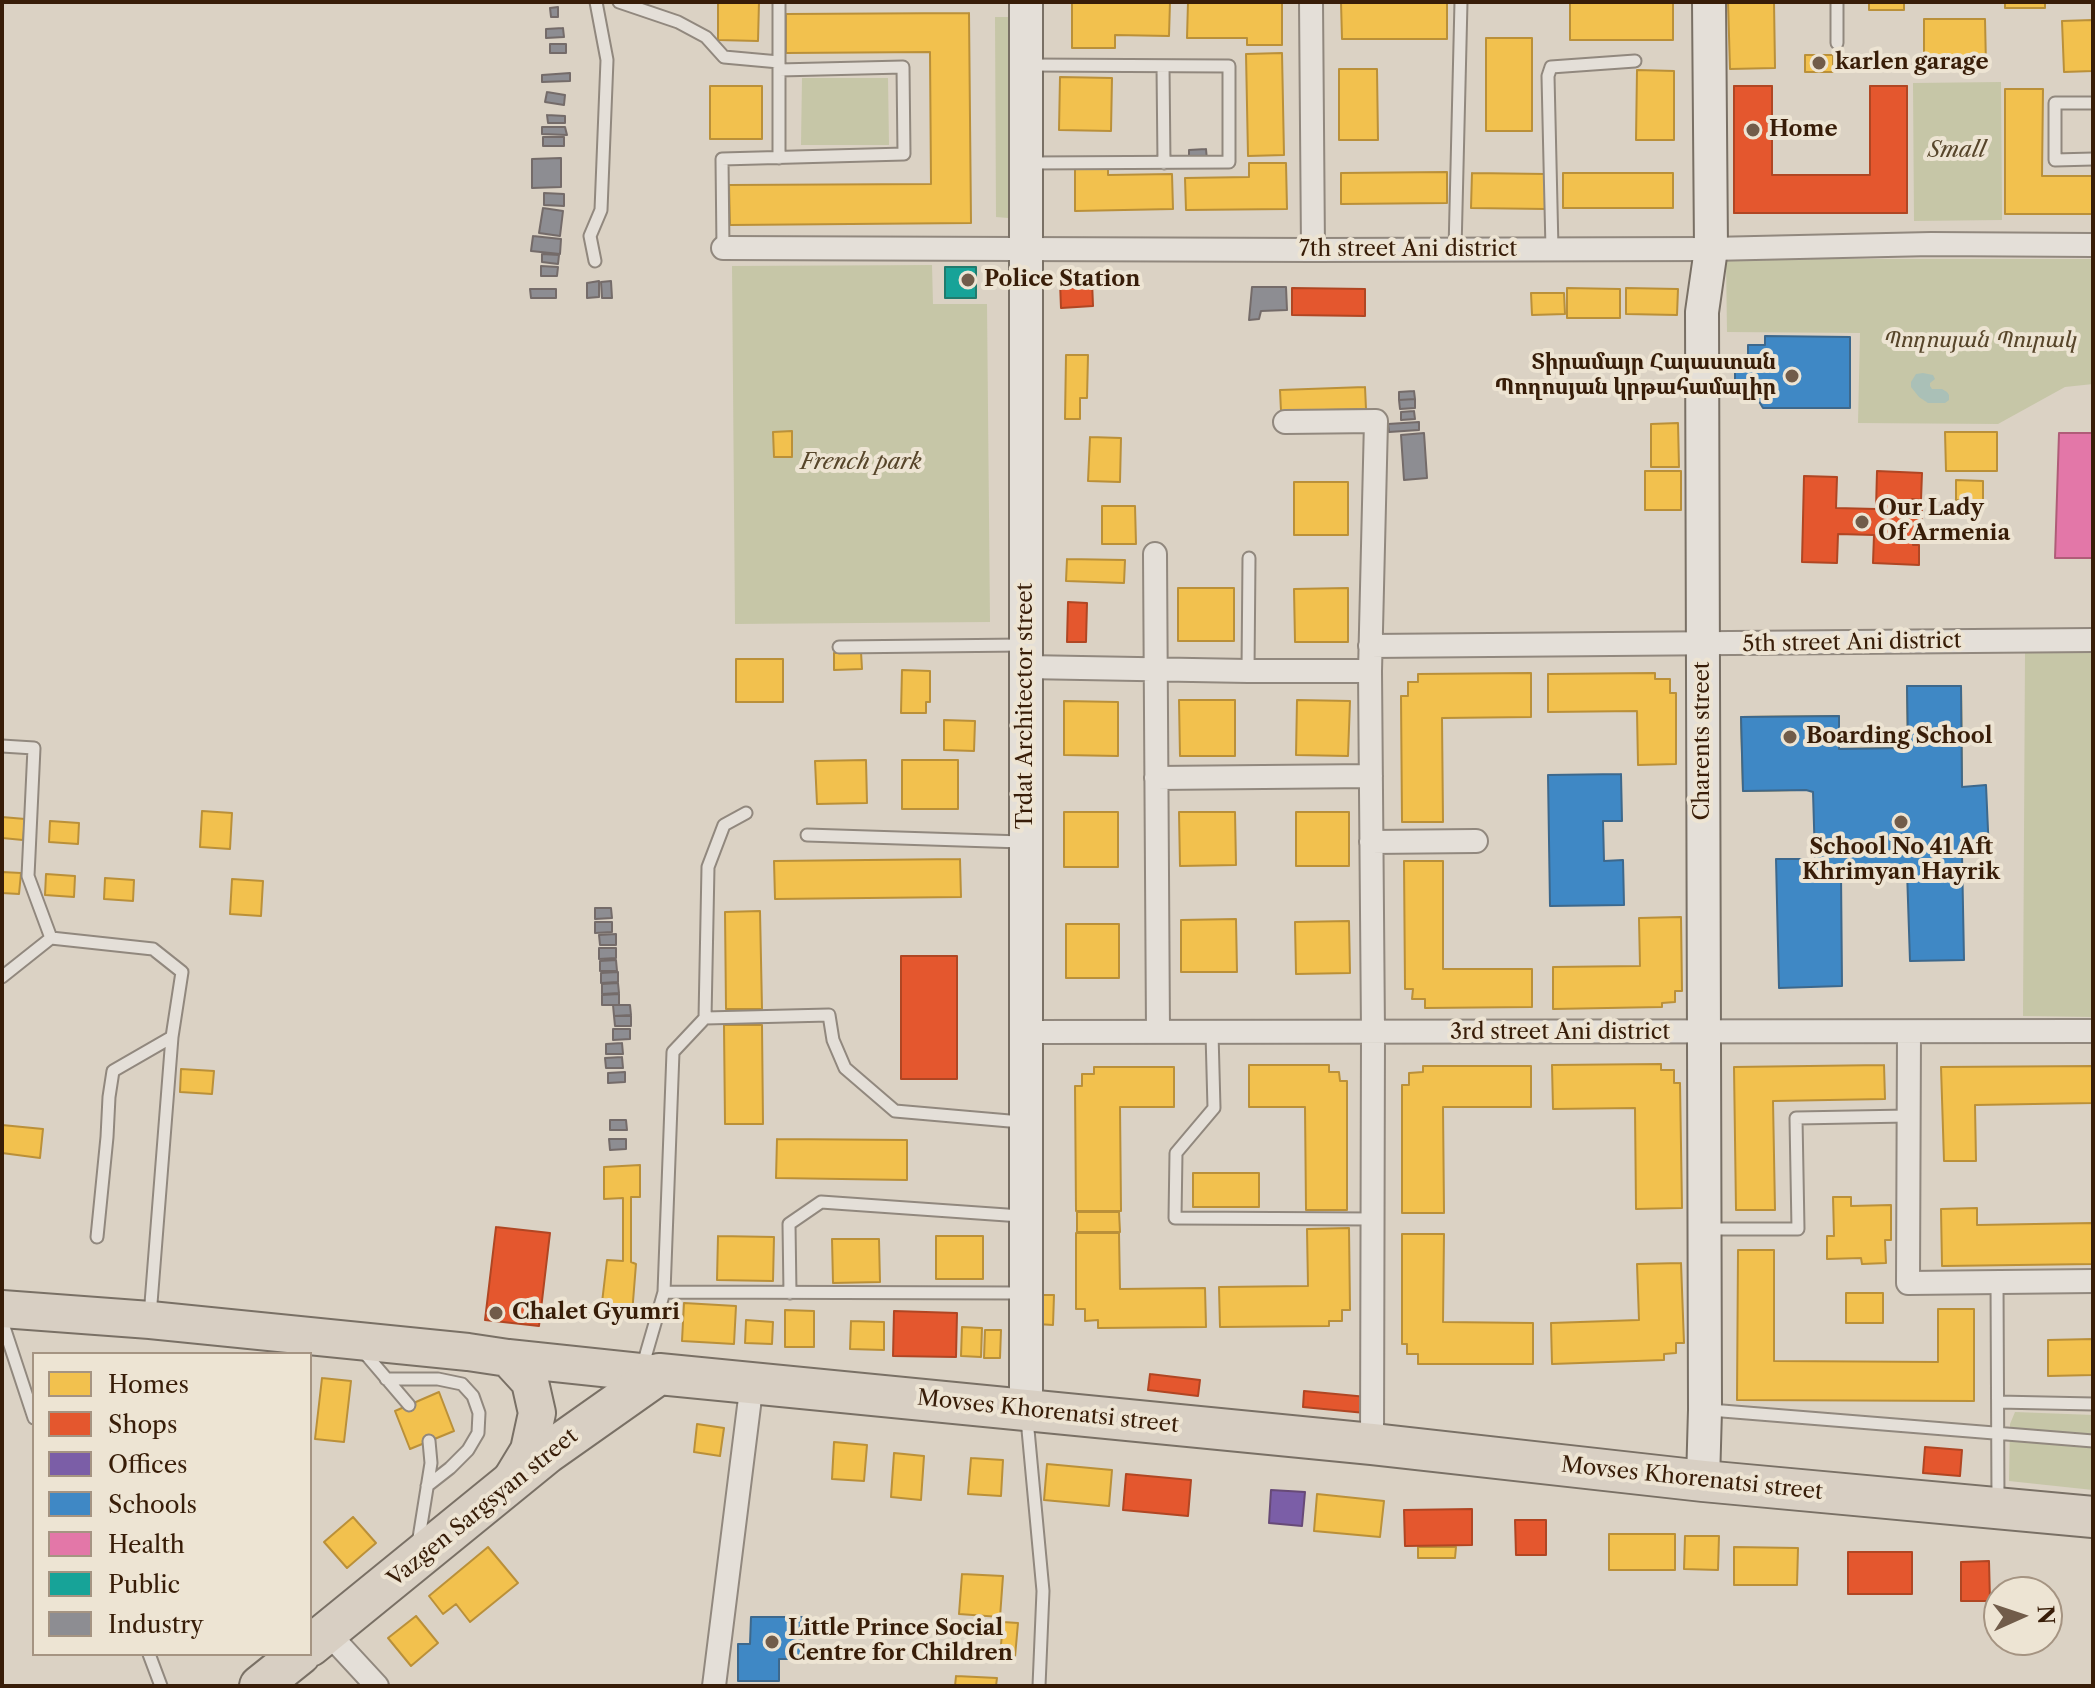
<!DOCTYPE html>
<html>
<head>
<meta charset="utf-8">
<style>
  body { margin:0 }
  #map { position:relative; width:2095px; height:1688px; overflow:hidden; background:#dbd2c4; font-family:"Libre Caslon Text",serif }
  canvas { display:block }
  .frame { position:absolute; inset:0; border:4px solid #381d08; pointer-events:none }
  .legend { position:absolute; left:32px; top:1352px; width:280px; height:304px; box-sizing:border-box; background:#ede4d3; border:2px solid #a59482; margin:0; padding:10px 14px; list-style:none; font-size:24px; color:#381d08 }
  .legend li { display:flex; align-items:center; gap:16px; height:40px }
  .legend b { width:40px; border:2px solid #a59482 }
  .north { position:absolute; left:1983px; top:1576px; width:80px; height:80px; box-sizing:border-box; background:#ede4d3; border:2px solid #a59482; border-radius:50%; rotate:87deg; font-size:22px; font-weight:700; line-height:32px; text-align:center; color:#381d08 }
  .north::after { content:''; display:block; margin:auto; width:28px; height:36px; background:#715c4a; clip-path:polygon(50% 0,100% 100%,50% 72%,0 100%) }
</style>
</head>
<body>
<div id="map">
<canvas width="2095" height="1688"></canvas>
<div class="frame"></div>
<ul class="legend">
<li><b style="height:22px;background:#f2c14e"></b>Homes</li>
<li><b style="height:22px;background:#e4572e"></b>Shops</li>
<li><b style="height:22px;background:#7b5ea7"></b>Offices</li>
<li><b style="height:22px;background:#3f88c5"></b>Schools</li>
<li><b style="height:22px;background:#e377a8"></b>Health</li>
<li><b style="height:22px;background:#17a398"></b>Public</li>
<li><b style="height:22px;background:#8d8d92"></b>Industry</li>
</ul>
<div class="north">N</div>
</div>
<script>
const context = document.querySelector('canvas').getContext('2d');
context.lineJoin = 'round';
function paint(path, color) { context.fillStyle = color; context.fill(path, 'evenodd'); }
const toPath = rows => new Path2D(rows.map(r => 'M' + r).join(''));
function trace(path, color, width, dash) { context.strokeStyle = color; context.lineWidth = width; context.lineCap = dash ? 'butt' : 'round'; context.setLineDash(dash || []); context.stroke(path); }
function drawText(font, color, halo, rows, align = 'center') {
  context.font = font + ' "Libre Caslon Text","Noto Serif Armenian",serif'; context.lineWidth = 8; context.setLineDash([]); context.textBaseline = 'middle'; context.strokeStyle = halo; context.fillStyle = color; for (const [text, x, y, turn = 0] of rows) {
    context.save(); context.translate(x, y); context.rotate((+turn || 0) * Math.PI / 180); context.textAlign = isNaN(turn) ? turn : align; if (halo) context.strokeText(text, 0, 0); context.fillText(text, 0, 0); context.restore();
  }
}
const green = toPath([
  [995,17,1008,17,1008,218,996,217],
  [802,78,888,78,889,145,801,145],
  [2001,82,2002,220,1914,221,1913,83],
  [1726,259,2093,259,2093,384,2065,387,1998,424,1858,423,1860,333,1727,332],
  [932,265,933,304,987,304,990,622,735,624,732,266],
  [2025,652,2093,653,2093,1017,2023,1016],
  [2015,1412,2093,1415,2093,1490,2009,1481,2010,1424]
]);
const water = toPath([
  [1923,373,1933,375,1935,379,1930,383,1930,386,1932,389,1942,389,1947,392,1949,395,1949,400,1945,403,1928,403,1919,397,1911,387,1911,382,1916,374]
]);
const homes = toPath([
  [718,2,759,2,758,41,718,40,718,2],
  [1072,2,1170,2,1169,36,1115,35,1115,48,1072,48,1072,2],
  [1188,2,1282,2,1282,45,1247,45,1247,38,1187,38,1188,2],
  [1341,2,1447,2,1447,39,1342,39,1341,2],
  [1673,2,1673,40,1570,40,1570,3,1673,2],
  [1728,2,1774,2,1775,68,1730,69,1728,2],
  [1869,2,1904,2,1904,10,1869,10,1869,2],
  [2005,2,2045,2,2045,8,2005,8,2005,2],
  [969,13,971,223,730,225,729,185,931,184,930,52,786,53,786,14,969,13],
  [1924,19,1985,19,1986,66,1924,67,1924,19],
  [2093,20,2093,71,2064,72,2062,21,2093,20],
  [1486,38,1532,38,1532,131,1486,131,1486,38],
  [1282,53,1284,155,1248,156,1246,54,1282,53],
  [1805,55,1833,55,1833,72,1805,72,1805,55],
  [1339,69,1377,69,1378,140,1339,140,1339,69],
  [1637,70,1674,71,1674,140,1636,140,1637,70],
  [1060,77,1112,78,1111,131,1059,130,1060,77],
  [710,86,762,86,762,139,710,139,710,86],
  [1734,86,1772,86,1772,175,1870,175,1870,86,1907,86,1907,213,1734,213,1734,86],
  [2005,89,2043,89,2042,176,2093,176,2093,214,2005,214,2005,89],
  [1249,163,1286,163,1287,209,1186,210,1185,178,1249,177,1249,163],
  [1075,165,1108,165,1108,175,1172,174,1173,209,1075,211,1075,165],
  [1447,172,1447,203,1341,204,1341,173,1447,172],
  [1472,173,1546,174,1546,209,1471,208,1472,173],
  [1563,173,1673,173,1673,208,1563,208,1563,173],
  [1567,288,1620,289,1620,318,1567,318,1567,288],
  [1626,288,1678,289,1677,315,1626,314,1626,288],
  [1531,293,1564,293,1565,314,1532,315,1531,293],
  [1066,355,1088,355,1087,398,1080,398,1080,419,1065,419,1066,355],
  [1365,387,1366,409,1281,411,1280,390,1365,387],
  [1678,423,1679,467,1651,467,1651,424,1678,423],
  [792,431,792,457,774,457,773,432,792,431],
  [1945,432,1997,432,1997,471,1946,471,1945,432],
  [1090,437,1121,438,1120,482,1088,481,1090,437],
  [1645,471,1681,471,1681,510,1645,510,1645,471],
  [1956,480,1983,481,1983,500,1956,500,1956,480],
  [1294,482,1348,482,1348,535,1294,535,1294,482],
  [1102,506,1135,506,1136,544,1102,544,1102,506],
  [1067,559,1125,560,1124,583,1066,581,1067,559],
  [1178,588,1234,588,1234,641,1178,641,1178,588],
  [1348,588,1348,642,1295,642,1294,589,1348,588],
  [861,652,862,669,834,670,834,653,861,652],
  [736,659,783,659,783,702,736,702,736,659],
  [902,670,930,671,930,702,926,702,926,713,901,713,902,670],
  [1531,673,1531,717,1442,718,1443,822,1402,822,1401,696,1408,696,1408,682,1418,682,1418,674,1531,673],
  [1655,673,1655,679,1670,679,1670,693,1676,693,1676,764,1638,765,1637,711,1548,712,1548,674,1655,673],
  [1907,686,1961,686,1962,787,1743,791,1741,717,1839,716,1839,749,1908,748,1907,686],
  [1179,700,1235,700,1235,756,1180,756,1179,700],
  [1297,700,1350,701,1348,756,1296,755,1297,700],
  [1064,701,1118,702,1118,756,1064,755,1064,701],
  [944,720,975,721,974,751,944,750,944,720],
  [866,760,867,803,817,804,815,761,866,760],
  [902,760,958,760,958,809,902,809,902,760],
  [202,811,232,813,230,849,200,847,202,811],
  [1064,812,1118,812,1118,867,1064,867,1064,812],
  [1179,812,1235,812,1236,865,1180,866,1179,812],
  [1296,812,1349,812,1349,866,1296,866,1296,812],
  [2,817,25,819,23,840,2,838,2,817],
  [50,821,79,823,78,844,49,842,50,821],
  [960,859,961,897,775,899,774,861,960,859],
  [1404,861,1443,861,1443,969,1532,969,1532,1007,1425,1008,1425,999,1412,999,1413,989,1405,989,1404,861],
  [2,872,21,873,19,894,2,893,2,872],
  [46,874,75,876,74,897,45,895,46,874],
  [105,878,134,880,133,901,104,899,105,878],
  [232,879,263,881,261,916,230,914,232,879],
  [760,911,762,1009,726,1009,725,912,760,911],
  [1681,917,1682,991,1675,991,1675,1002,1662,1003,1662,1007,1553,1009,1553,967,1640,966,1639,918,1681,917],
  [1236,919,1237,972,1181,972,1181,920,1236,919],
  [1349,921,1350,973,1296,974,1295,922,1349,921],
  [1066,924,1119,924,1119,978,1066,978,1066,924],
  [724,1025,762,1025,763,1124,725,1124,724,1025],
  [1661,1064,1661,1070,1674,1070,1674,1083,1680,1083,1682,1208,1636,1209,1635,1108,1553,1109,1552,1065,1661,1064],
  [1249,1065,1329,1065,1329,1072,1339,1072,1340,1081,1347,1081,1347,1210,1306,1210,1305,1107,1249,1107,1249,1065],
  [1884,1065,1885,1099,1773,1101,1775,1210,1736,1210,1734,1067,1884,1065],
  [1423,1066,1531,1066,1531,1107,1443,1107,1444,1213,1402,1213,1402,1085,1409,1085,1409,1073,1423,1072,1423,1066],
  [2093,1066,2093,1103,1975,1105,1976,1161,1944,1161,1941,1067,2093,1066],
  [1094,1067,1174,1067,1174,1107,1120,1107,1121,1211,1076,1211,1075,1086,1082,1086,1082,1074,1094,1074,1094,1067],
  [181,1069,214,1071,212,1094,180,1092,181,1069],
  [2,1125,43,1129,40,1158,2,1153,2,1125],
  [777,1139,907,1140,907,1180,776,1178,777,1139],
  [640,1165,640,1197,631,1197,631,1262,636,1264,632,1314,601,1311,607,1260,623,1261,623,1198,604,1199,604,1167,640,1165],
  [1193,1173,1259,1173,1259,1207,1193,1207,1193,1173],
  [1833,1197,1851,1197,1851,1206,1891,1205,1891,1240,1885,1240,1886,1263,1862,1264,1861,1258,1827,1259,1827,1236,1834,1236,1833,1197],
  [1977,1208,1977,1225,2093,1223,2093,1264,1942,1266,1941,1209,1977,1208],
  [1077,1212,1119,1212,1120,1232,1077,1232,1077,1212],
  [1349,1228,1350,1310,1342,1310,1342,1321,1329,1321,1329,1326,1220,1327,1219,1287,1308,1286,1307,1229,1349,1228],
  [1076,1233,1119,1233,1120,1289,1205,1288,1206,1327,1098,1328,1098,1320,1085,1321,1085,1309,1076,1309,1076,1233],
  [1402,1234,1444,1234,1443,1322,1533,1323,1533,1364,1418,1364,1418,1354,1407,1354,1407,1344,1402,1344,1402,1234],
  [718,1236,774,1237,773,1281,717,1280,718,1236],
  [936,1236,983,1236,983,1279,936,1279,936,1236],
  [832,1239,879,1239,880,1282,833,1283,832,1239],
  [1738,1250,1774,1250,1774,1361,1938,1362,1938,1309,1974,1309,1974,1401,1737,1400,1738,1250],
  [1681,1263,1684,1343,1676,1343,1676,1353,1664,1354,1664,1360,1552,1364,1551,1323,1639,1320,1637,1264,1681,1263],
  [1846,1293,1883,1293,1883,1323,1846,1323,1846,1293],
  [1038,1295,1054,1295,1053,1325,1037,1324,1038,1295],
  [684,1303,736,1306,734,1344,682,1341,684,1303],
  [785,1310,814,1311,814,1347,785,1347,785,1310],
  [746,1320,773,1322,772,1344,745,1343,746,1320],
  [851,1321,884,1322,884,1350,850,1349,851,1321],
  [962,1327,982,1328,981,1357,961,1356,962,1327],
  [985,1330,1001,1330,1000,1358,984,1358,985,1330],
  [2093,1339,2093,1375,2048,1376,2048,1340,2093,1339],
  [322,1378,351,1381,344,1442,315,1439,322,1378],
  [439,1392,454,1431,410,1449,395,1411,439,1392],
  [697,1424,724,1428,720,1456,694,1452,697,1424],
  [834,1442,867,1445,864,1481,832,1479,834,1442],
  [894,1453,924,1456,921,1500,891,1497,894,1453],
  [971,1458,1003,1460,1001,1496,968,1494,971,1458],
  [1047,1464,1112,1470,1109,1506,1044,1500,1047,1464],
  [1317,1494,1384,1501,1380,1537,1314,1531,1317,1494],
  [353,1517,376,1543,347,1568,324,1542,353,1517],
  [1609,1534,1675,1534,1675,1570,1609,1570,1609,1534],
  [1685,1536,1719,1536,1718,1570,1684,1569,1685,1536],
  [488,1547,518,1583,470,1622,456,1604,443,1614,429,1596,488,1547],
  [1418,1547,1456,1547,1455,1558,1418,1558,1418,1547],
  [1734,1547,1798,1548,1797,1585,1734,1585,1734,1547],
  [962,1574,1003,1576,1000,1617,959,1614,962,1574],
  [416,1616,438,1643,411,1666,388,1638,416,1616],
  [1003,1622,1018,1623,1015,1657,1000,1656,1003,1622],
  [956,1676,997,1678,996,1686,955,1686,956,1676]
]);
const shops = toPath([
  [1734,86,1772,86,1772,175,1870,175,1870,86,1907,86,1907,213,1734,213,1734,86],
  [1092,281,1093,306,1061,308,1060,282,1092,281],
  [1292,288,1365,289,1365,316,1292,315,1292,288],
  [1877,471,1922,473,1921,500,1912,499,1912,508,1922,509,1921,536,1913,536,1913,545,1919,545,1919,565,1873,563,1874,535,1838,534,1837,563,1802,562,1804,476,1837,477,1836,508,1876,509,1877,471],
  [1068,602,1087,603,1086,642,1067,642,1068,602],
  [901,956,957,956,957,1079,901,1079,901,956],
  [496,1227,550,1233,539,1326,485,1320,496,1227],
  [894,1311,957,1313,956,1357,893,1356,894,1311],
  [1150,1374,1200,1380,1198,1396,1148,1390,1150,1374],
  [1304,1391,1367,1397,1365,1413,1303,1407,1304,1391],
  [1925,1447,1962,1450,1960,1476,1923,1473,1925,1447],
  [1126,1474,1191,1480,1188,1516,1123,1510,1126,1474],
  [1472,1509,1472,1545,1405,1546,1404,1510,1472,1509],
  [1515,1520,1546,1520,1546,1555,1516,1555,1515,1520],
  [1848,1552,1912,1552,1912,1594,1848,1594,1848,1552],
  [1989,1561,1990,1601,1961,1601,1961,1562,1989,1561]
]);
const offices = toPath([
  [1271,1490,1305,1492,1302,1526,1269,1523,1271,1490]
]);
const schools = toPath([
  [1765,336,1850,337,1850,408,1763,408,1757,398,1747,398,1748,384,1735,384,1735,369,1748,369,1748,345,1765,345,1765,336],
  [1907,686,1961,686,1962,787,1986,785,1989,853,1962,854,1964,960,1910,961,1907,871,1841,873,1842,986,1779,988,1776,859,1815,859,1813,792,1806,790,1743,791,1741,717,1839,716,1839,749,1908,748,1907,686],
  [1621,774,1622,821,1603,821,1604,861,1623,860,1624,905,1550,906,1548,775,1621,774],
  [751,1617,803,1617,803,1659,779,1659,779,1681,738,1681,738,1644,750,1644,751,1617]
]);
const health = toPath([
  [2059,433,2093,433,2093,558,2055,558,2059,433]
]);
const public = toPath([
  [945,267,976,267,976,298,945,298,945,267]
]);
const industry = toPath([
  [558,7,558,17,551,17,550,8,558,7],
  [563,28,564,37,546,38,546,29,563,28],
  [550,44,566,44,566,53,550,53,550,44],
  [570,73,570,81,542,82,542,75,570,73],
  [547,92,565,95,564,105,545,102,547,92],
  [547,115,565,116,565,123,548,123,547,115],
  [542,127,565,127,567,135,542,134,542,127],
  [543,137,564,137,564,146,543,146,543,137],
  [1206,149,1207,160,1189,161,1189,150,1206,149],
  [561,158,561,187,532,188,532,159,561,158],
  [544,193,564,194,564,206,544,205,544,193],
  [543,208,563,211,560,236,539,233,543,208],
  [533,236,561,239,560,254,531,251,533,236],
  [542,254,559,255,558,264,542,262,542,254],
  [541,266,558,267,557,276,541,276,541,266],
  [599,281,599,297,587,298,587,283,599,281],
  [611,281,612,298,602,298,601,282,611,281],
  [1252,287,1286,287,1287,310,1261,311,1259,319,1249,320,1252,287],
  [530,289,556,289,556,298,531,298,530,289],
  [1414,391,1415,399,1399,400,1399,392,1414,391],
  [1415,399,1415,408,1400,409,1399,400,1415,399],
  [1414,411,1415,419,1401,420,1401,412,1414,411],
  [1419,422,1419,430,1389,432,1388,424,1419,422],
  [1424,433,1427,478,1404,480,1401,435,1424,433],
  [595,908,611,908,612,918,595,919,595,908],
  [595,922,612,922,612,932,595,933,595,922],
  [616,934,616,945,600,945,599,935,616,934],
  [599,948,616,948,616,958,599,959,599,948],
  [616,960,617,971,600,971,600,961,616,960],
  [618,972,618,982,601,983,601,973,618,972],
  [618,983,619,993,602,994,602,984,618,983],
  [619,994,619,1005,602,1005,602,995,619,994],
  [613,1005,630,1005,631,1015,614,1016,613,1005],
  [614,1016,631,1016,631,1026,615,1026,614,1016],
  [613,1029,630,1029,630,1039,613,1040,613,1029],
  [622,1043,623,1054,606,1054,606,1044,622,1043],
  [622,1057,623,1068,606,1068,605,1058,622,1057],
  [625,1072,625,1082,608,1083,608,1073,625,1072],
  [610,1120,626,1120,627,1130,610,1130,610,1120],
  [609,1139,626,1139,626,1149,610,1150,609,1139]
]);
const lane = toPath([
  [619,2,678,22,706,37,724,57,779,62],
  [779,2,779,158],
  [1837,2,1837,43],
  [1027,65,1229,66,1229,162,1029,163],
  [1163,66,1164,163],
  [2093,103,2055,103,2055,160,2093,159],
  [723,248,722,159,904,154,903,67,779,70],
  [1552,249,1548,76,1551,67,1635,61],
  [1455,250,1461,2],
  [595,261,590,236,601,210,607,60,596,2],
  [839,647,1022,645],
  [1248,671,1249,558],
  [2,746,34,748,28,876,51,938],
  [807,835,1022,842],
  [2,977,51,938,153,949,182,972,172,1037,150,1316],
  [705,1018,829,1015,833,1040,845,1068,895,1111,1021,1122],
  [1212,1033,1214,1108,1176,1153,1175,1218,1372,1219],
  [1708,1229,1798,1229,1796,1118,1908,1116],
  [97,1237,107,1137,109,1097,113,1071,172,1037],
  [1997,1282,1998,1502],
  [664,1292,1021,1293],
  [790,1293,789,1224,821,1202,1021,1216],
  [2,1321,34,1418],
  [362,1350,409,1405],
  [642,1368,664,1292,673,1052,705,1018,708,867,724,825,746,813],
  [386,1379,438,1379,462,1384,473,1396,479,1413,478,1433,468,1450,450,1468,427,1486],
  [1998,1402,2093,1404],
  [1710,1410,2093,1441],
  [1027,1419,1043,1591,1039,1686],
  [418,1544,431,1463,429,1441],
  [149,1654,161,1686]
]);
const street = toPath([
  [1311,2,1313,250],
  [723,248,1313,250,1711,249,1931,244,2093,245],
  [1285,422,1376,421,1370,671,1373,1033,1372,1444],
  [1155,554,1158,1032],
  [1370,646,2093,640],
  [1026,667,1248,671,1370,671],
  [1156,778,1371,776],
  [1371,842,1476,841],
  [1026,1032,2093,1031],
  [1909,1032,1908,1283,2093,1281],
  [328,1633,377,1686],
  [714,1686,752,1382]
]);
const secondary = toPath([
  [1026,1410,1026,2],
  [1703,1481,1705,1410,1702,312,1711,249,1709,2]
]);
const primary = toPath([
  [2,1309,150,1320,468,1352,508,1358,659,1374],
  [508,1358,530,1382,537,1413,529,1450,509,1483]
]);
const highway = toPath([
  [310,1646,547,1453,659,1374,1372,1444,1703,1481,2093,1517],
  [260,1686,300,1654]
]);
const markers = [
  [1819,63,8,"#715c4a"],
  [1753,130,8,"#715c4a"],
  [968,280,8,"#715c4a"],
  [1792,376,8,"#715c4a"],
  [1862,522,8,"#715c4a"],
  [1790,737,8,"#715c4a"],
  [1901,822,8,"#715c4a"],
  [496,1313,8,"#715c4a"],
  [772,1642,8,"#715c4a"]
];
const poiNames = [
  ["karlen garage",1835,63],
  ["Home",1769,130],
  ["Police Station",984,280],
  ["Տիրամայր Հայաստան",1776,363,"right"],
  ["Պողոսյան կրթահամալիր",1776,388,"right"],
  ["Our Lady",1878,509],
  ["Of Armenia",1878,534],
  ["Boarding School",1806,737],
  ["School No 41 Aft",1901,848,"center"],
  ["Khrimyan Hayrik",1901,873,"center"],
  ["Chalet Gyumri",512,1313],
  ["Little Prince Social",788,1629],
  ["Centre for Children",788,1654]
];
const parkNames = [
  ["Small",1957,151],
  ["Պողոսյան Պուրակ",1979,341],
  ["French park",861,463]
];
const streetNames = [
  ["7th street Ani district",1408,250],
  ["5th street Ani district",1852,643,-1],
  ["Trdat Architector street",1026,706,-90],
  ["Charents street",1703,741,-90],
  ["3rd street Ani district",1560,1033],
  ["Movses Khorenatsi street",1048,1412,6],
  ["Movses Khorenatsi street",1692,1479,6],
  ["Vazgen Sargsyan street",483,1508,-39]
];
paint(green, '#c6c6a7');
paint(water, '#aac0b7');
paint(homes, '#f2c14e');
trace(homes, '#ba9039', 2);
paint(shops, '#e4572e');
trace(shops, '#b04623', 2);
paint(offices, '#7b5ea7');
trace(offices, '#674a77', 2);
paint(schools, '#3f88c5');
trace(schools, '#3d688c', 2);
paint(health, '#e377a8');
trace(health, '#b05c78', 2);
paint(public, '#17a398');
trace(public, '#217b6d', 2);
paint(industry, '#8d8d92');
trace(industry, '#746b69', 2);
trace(lane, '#91887e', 15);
trace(street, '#91887e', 26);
trace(secondary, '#797065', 36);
trace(primary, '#797065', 40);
trace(highway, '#797065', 44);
trace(lane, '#e4dfd8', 11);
trace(street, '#e4dfd8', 22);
trace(secondary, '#e4dfd8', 32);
trace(primary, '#d8cfc3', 36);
trace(highway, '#d8cfc3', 40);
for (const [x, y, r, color] of markers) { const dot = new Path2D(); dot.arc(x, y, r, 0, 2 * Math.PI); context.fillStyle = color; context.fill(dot); trace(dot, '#ede4d3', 3); }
drawText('bold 22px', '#381d08', '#ede4d3', poiNames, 'left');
drawText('italic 22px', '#57452a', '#ede4d3', parkNames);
drawText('22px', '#381d08', '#ede4d3', streetNames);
</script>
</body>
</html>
